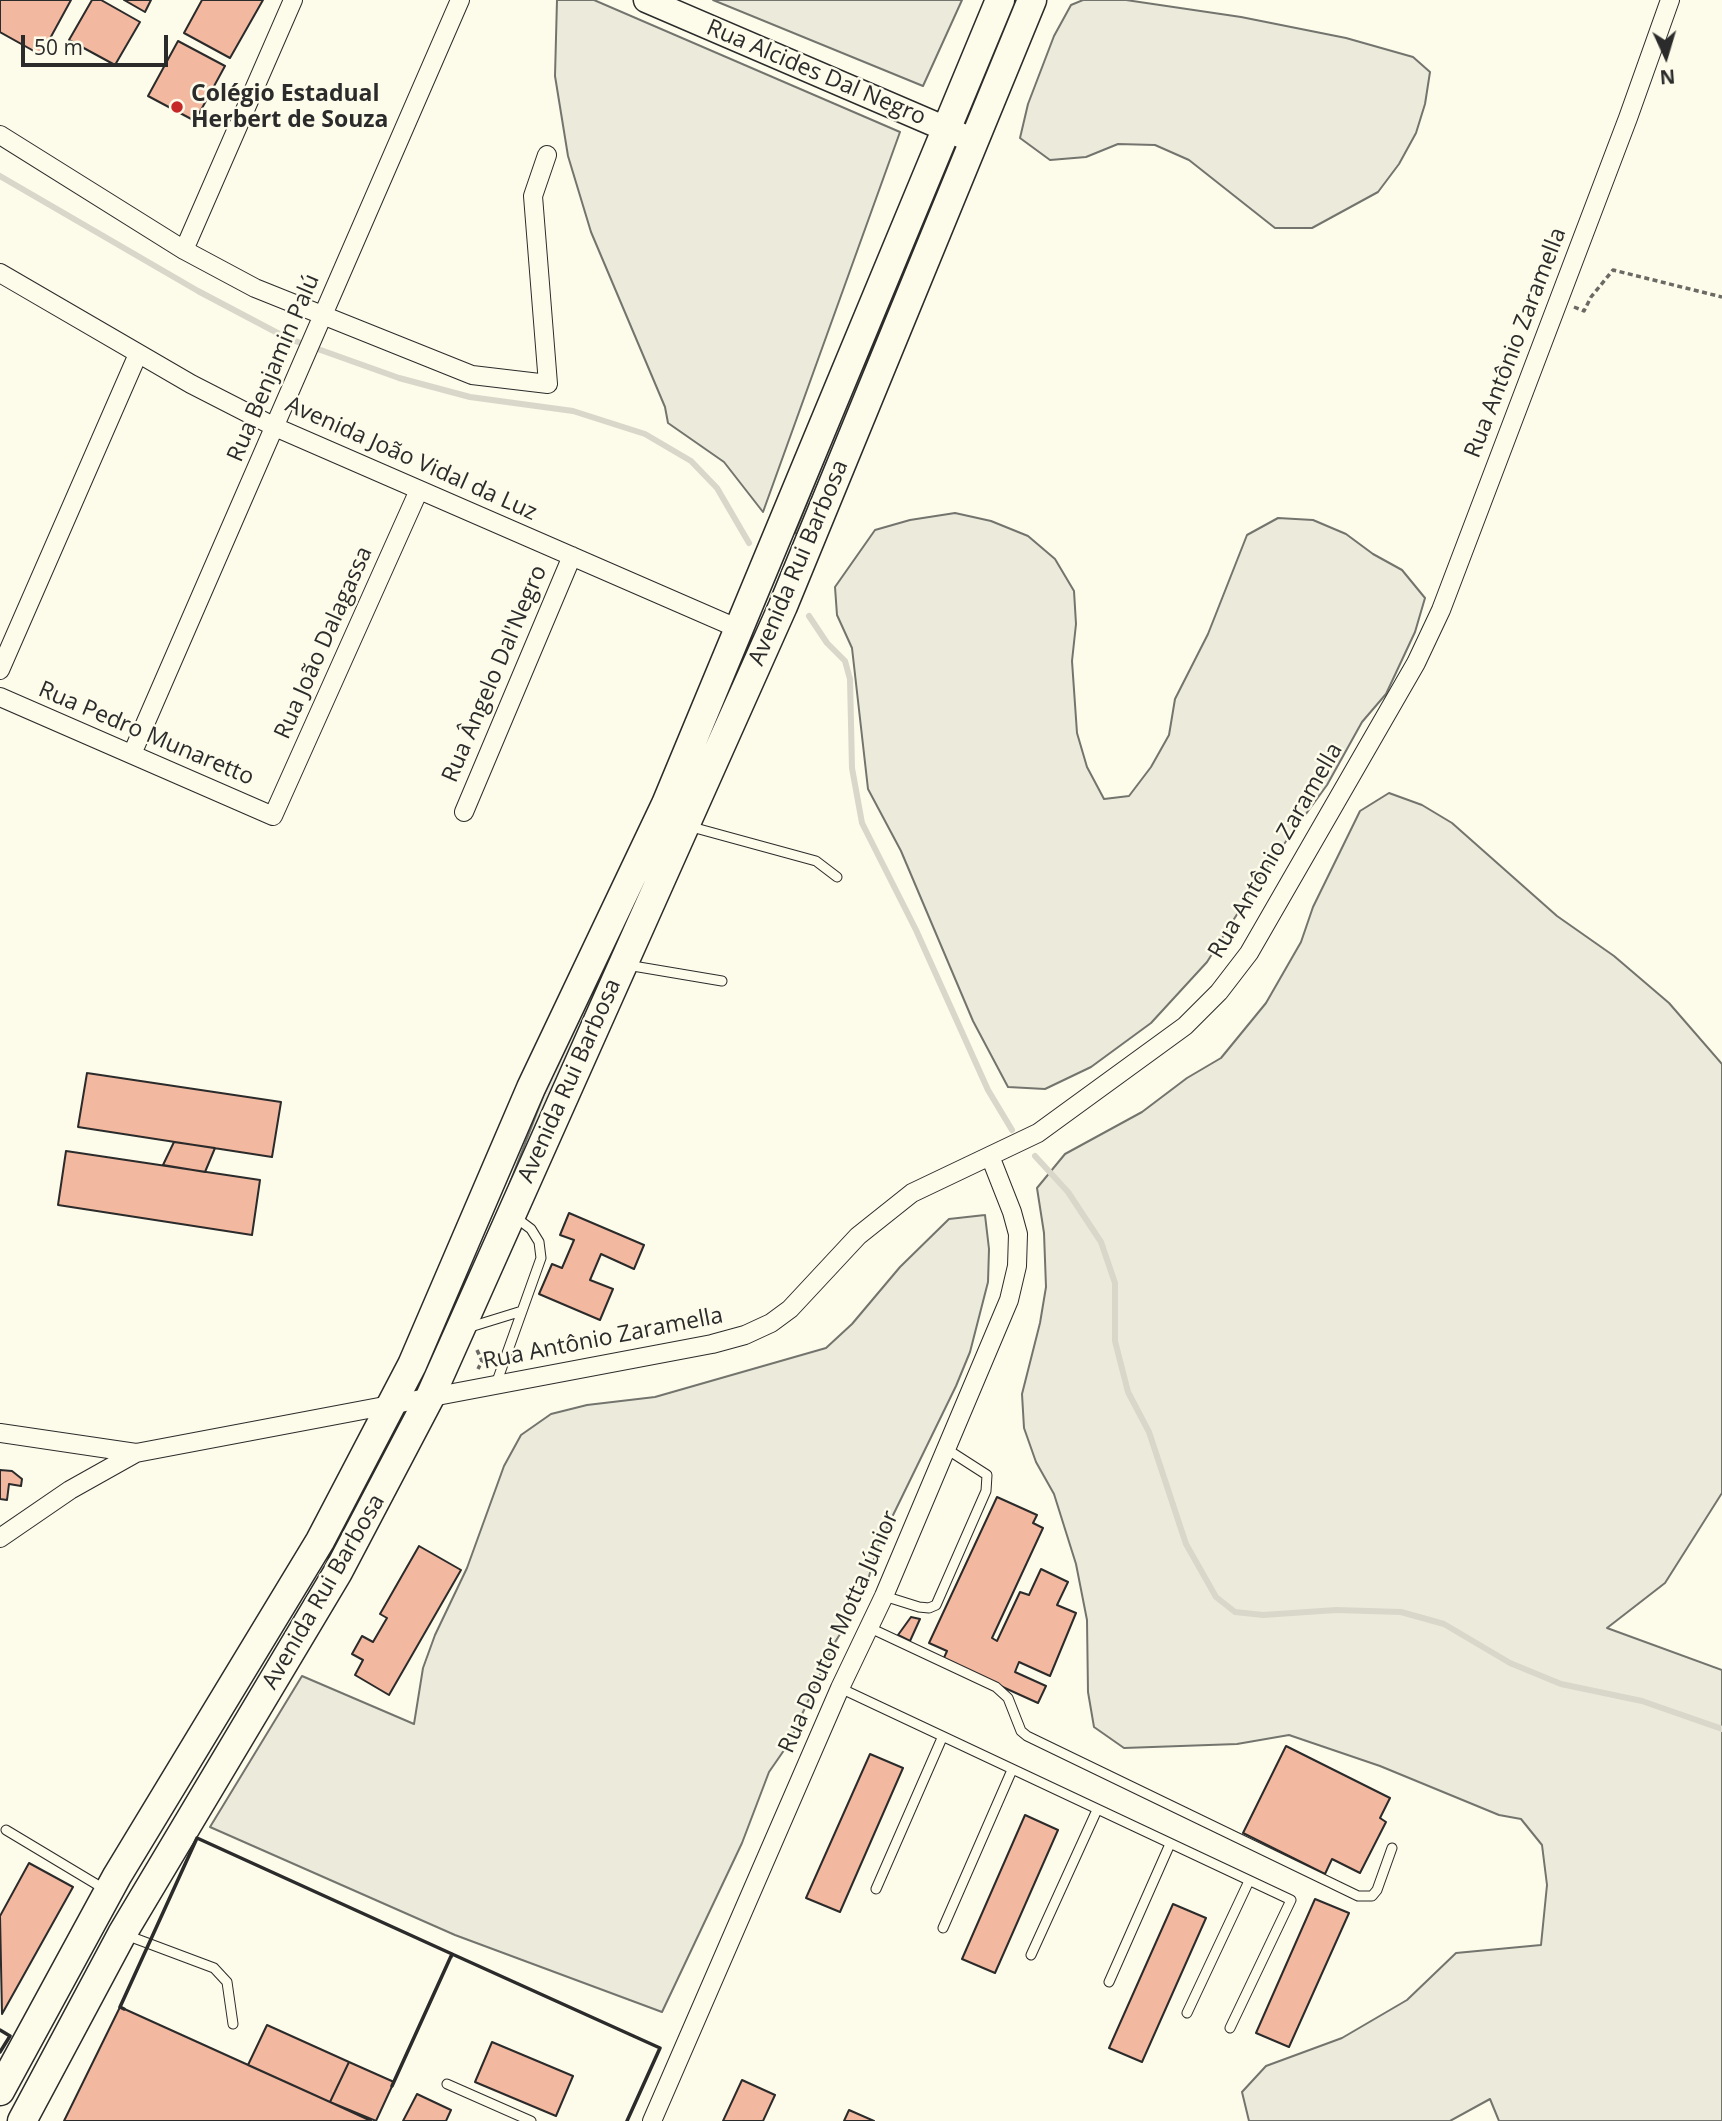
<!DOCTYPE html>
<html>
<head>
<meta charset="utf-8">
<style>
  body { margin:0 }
  #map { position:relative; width:1722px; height:2121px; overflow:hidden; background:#fdfbea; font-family:"Open Sans",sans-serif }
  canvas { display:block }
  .north { position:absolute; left:1631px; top:21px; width:70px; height:70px; -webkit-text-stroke:5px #fdfbea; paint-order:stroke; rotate:176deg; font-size:19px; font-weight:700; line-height:28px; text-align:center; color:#2b2b2b }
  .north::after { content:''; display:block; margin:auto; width:24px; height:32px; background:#2b2b2b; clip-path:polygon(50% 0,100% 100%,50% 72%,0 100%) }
  .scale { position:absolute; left:21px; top:35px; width:147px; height:32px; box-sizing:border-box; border:4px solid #2b2b2b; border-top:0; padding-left:9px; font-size:21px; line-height:24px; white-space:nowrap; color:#2b2b2b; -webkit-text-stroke:5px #fdfbea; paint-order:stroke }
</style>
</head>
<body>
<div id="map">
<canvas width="1722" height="2121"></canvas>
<div class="north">N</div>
<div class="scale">50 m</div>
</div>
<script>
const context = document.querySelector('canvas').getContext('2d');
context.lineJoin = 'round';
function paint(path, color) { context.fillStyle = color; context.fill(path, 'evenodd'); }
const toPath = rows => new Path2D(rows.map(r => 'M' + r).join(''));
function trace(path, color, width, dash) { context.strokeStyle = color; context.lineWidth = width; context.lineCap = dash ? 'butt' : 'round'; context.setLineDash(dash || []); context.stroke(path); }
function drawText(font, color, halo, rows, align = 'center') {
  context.font = font + ' "Open Sans",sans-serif'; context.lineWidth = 5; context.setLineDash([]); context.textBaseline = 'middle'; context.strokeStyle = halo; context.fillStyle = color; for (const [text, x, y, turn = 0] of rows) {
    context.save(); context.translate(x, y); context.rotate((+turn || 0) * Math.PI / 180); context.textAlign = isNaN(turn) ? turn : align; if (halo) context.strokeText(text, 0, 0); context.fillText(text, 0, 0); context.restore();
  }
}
const green = toPath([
  [557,0,594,0,900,132,763,512,724,462,668,423,665,407,591,232,568,156,555,76,557,0],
  [713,0,962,0,923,86,713,0],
  [1083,0,1126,0,1241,17,1346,38,1413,57,1430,72,1425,104,1416,133,1399,164,1378,192,1312,228,1275,228,1189,160,1155,145,1118,144,1086,157,1050,160,1020,138,1028,104,1054,36,1071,5,1083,0],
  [866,355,878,360,803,536,795,533,866,355],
  [955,513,991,521,1028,536,1055,559,1074,591,1076,624,1072,661,1077,733,1087,767,1104,799,1129,796,1151,767,1169,735,1175,699,1208,634,1247,535,1278,518,1313,520,1346,534,1373,554,1402,570,1425,598,1415,632,1386,694,1362,722,1327,785,1263,873,1207,962,1151,1023,1091,1067,1045,1089,1008,1087,973,1021,901,851,868,789,852,648,837,615,835,587,875,530,910,520,955,513],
  [1389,793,1422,805,1452,823,1557,916,1614,956,1669,1003,1722,1064,1722,1493,1665,1583,1607,1628,1722,1670,1722,2121,1499,2121,1490,2099,1450,2121,1249,2121,1242,2092,1266,2066,1342,2038,1407,2000,1456,1953,1541,1945,1547,1885,1542,1845,1521,1819,1499,1815,1380,1766,1289,1735,1237,1744,1124,1748,1094,1727,1088,1692,1087,1620,1076,1564,1054,1494,1036,1462,1024,1428,1022,1394,1040,1323,1046,1287,1044,1233,1037,1188,1065,1154,1142,1112,1187,1078,1221,1058,1266,1003,1301,942,1313,907,1360,811,1389,793],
  [615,941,621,945,578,1045,509,1185,553,1071,615,941],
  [985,1215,989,1249,988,1282,970,1352,956,1386,877,1548,868,1580,853,1613,834,1644,789,1743,769,1772,742,1843,662,2012,455,1935,210,1827,302,1676,414,1724,423,1668,435,1635,467,1568,504,1466,521,1435,551,1414,587,1405,655,1397,826,1348,852,1324,900,1267,949,1219,985,1215]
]);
const stream = toPath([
  [0,176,198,291,287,338,399,378,470,397,573,411,645,434,691,461,717,488,749,543],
  [809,616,827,643,845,661,850,679,852,768,862,823,916,930,988,1090,1012,1130],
  [1035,1156,1068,1192,1101,1242,1115,1283,1115,1341,1128,1392,1149,1432,1186,1544,1216,1597,1235,1612,1263,1615,1336,1610,1401,1612,1444,1624,1510,1663,1561,1684,1642,1701,1722,1729]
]);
const building = toPath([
  [0,0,71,0,41,55,0,32,0,0],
  [92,0,101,0,140,22,115,65,69,40,92,0],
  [124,0,151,0,145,12,124,0],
  [202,0,263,0,230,58,184,33,202,0],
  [178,41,225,66,195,121,148,96,178,41],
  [87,1073,281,1102,272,1157,78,1127,87,1073],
  [174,1142,215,1148,205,1172,163,1165,174,1142],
  [66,1151,260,1180,252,1235,58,1205,66,1151],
  [569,1213,644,1245,634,1269,601,1254,590,1280,613,1289,600,1320,539,1294,552,1264,562,1268,574,1240,560,1235,569,1213],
  [0,1470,12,1471,22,1479,21,1486,9,1484,7,1500,0,1499,0,1470],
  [997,1497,1037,1515,1033,1523,1043,1528,992,1638,997,1641,1020,1592,1029,1595,1041,1569,1068,1582,1057,1605,1076,1613,1050,1676,1019,1662,1015,1672,1046,1686,1038,1703,943,1660,947,1651,929,1643,997,1497],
  [419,1546,461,1570,389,1695,355,1675,363,1660,352,1654,362,1636,373,1642,387,1618,380,1614,419,1546],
  [911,1617,920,1619,910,1641,898,1635,911,1617],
  [1286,1746,1390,1798,1380,1818,1386,1822,1360,1873,1332,1859,1325,1874,1243,1833,1286,1746],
  [870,1754,903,1768,840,1912,806,1898,870,1754],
  [1025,1815,1058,1830,995,1973,962,1959,1025,1815],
  [29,1863,73,1887,2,2014,0,1916,29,1863],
  [1315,1899,1349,1913,1289,2047,1256,2033,1315,1899],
  [1173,1904,1206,1918,1142,2062,1109,2048,1173,1904],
  [120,2007,330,2102,371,2121,64,2121,120,2007],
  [267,2025,349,2062,330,2102,248,2065,267,2025],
  [492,2042,573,2076,556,2116,475,2082,492,2042],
  [349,2062,394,2082,376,2121,330,2102,349,2062],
  [742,2080,775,2095,763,2121,723,2121,742,2080],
  [417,2094,451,2110,446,2121,403,2121,417,2094],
  [849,2110,874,2121,844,2121,849,2110]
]);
const path = toPath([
  [1574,307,1584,311,1591,297,1613,270,1722,297],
  [477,1350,482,1361,478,1369]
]);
const service = toPath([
  [688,826,816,861,837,877],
  [627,965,722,981],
  [467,1328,522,1311],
  [496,1384,541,1258,539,1242,531,1229,515,1217],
  [884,1596,919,1607,929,1608,936,1605,986,1491,987,1475,945,1448],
  [868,1627,996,1687,1008,1698,1021,1731,1027,1736,1358,1896,1372,1896,1377,1890,1392,1848],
  [840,1688,1291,1900,1230,2028],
  [6,1830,106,1890],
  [876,1889,942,1738],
  [943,1928,1012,1770],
  [126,1935,214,1968,227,1982,233,2024],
  [1031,1955,1097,1810],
  [1109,1982,1170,1844],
  [1187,2013,1249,1881],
  [447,2084,531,2121]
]);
const minor = toPath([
  [0,135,184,250,255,288,472,375,548,384,533,196,547,155],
  [184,250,293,0],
  [0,273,191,384,275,427,739,629],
  [0,670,138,354],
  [0,697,273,816,419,490],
  [132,754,460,0],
  [464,812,572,556],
  [0,1433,136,1453],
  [0,1538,70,1490,136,1453,712,1344,745,1335,771,1323,790,1309,858,1236,912,1193,1038,1133,1185,1026,1219,992,1249,953,1416,663,1441,610,1628,118,1670,0],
  [652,2121,840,1688,884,1596,1009,1300,1017,1266,1018,1234,1012,1212,990,1156]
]);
const secondary = toPath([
  [646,0,974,141]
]);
const primary = toPath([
  [0,2091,117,1876,320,1541,412,1365,531,1088,666,804,1000,0],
  [22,2121,122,1934,338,1572,430,1397,783,606,1032,0]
]);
const wall = toPath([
  [451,1957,452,1954,660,2048,627,2121],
  [124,2009,120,2007,197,1838,452,1954,392,2086],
  [0,2030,10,2036,0,2052]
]);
const markers = [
  [177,107,7,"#c62828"]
];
const streetNames = [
  ["Rua Alcides Dal Negro",816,73,23],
  ["Rua Antônio Zaramella",1516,343,-69],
  ["Rua Benjamin Palú",274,368,-67],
  ["Avenida João Vidal da Luz",411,459,24],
  ["Avenida Rui Barbosa",799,563,-67],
  ["Rua João Dalagassa",324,643,-66],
  ["Rua Ângelo Dal'Negro",495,674,-67],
  ["Rua Pedro Munaretto",146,734,23],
  ["Rua Antônio Zaramella",1276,851,-60],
  ["Avenida Rui Barbosa",570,1081,-66],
  ["Rua Antônio Zaramella",603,1339,-11],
  ["Avenida Rui Barbosa",324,1592,-60],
  ["Rua Doutor Motta Júnior",839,1632,-66]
];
const poiNames = [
  ["Colégio Estadual",191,94],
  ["Herbert de Souza",191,120]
];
paint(green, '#ecebdb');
trace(green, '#74746e', 2);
trace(stream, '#d8d7c9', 6);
paint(building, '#f2b8a0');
trace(building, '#2b2b2b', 2);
trace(service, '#2b2b2b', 11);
trace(minor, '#2b2b2b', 20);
trace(secondary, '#2b2b2b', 27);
trace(primary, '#2b2b2b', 31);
trace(path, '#6a6964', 3.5, [5, 3.5]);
trace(service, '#fdfbea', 9);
trace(minor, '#fdfbea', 18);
trace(secondary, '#fdfbea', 24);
trace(primary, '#fdfbea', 28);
trace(wall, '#2b2b2b', 3.5);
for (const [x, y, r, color] of markers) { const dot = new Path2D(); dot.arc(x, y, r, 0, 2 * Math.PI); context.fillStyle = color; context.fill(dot); trace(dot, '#fdfbea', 2.5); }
drawText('23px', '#2b2b2b', '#fdfbea', streetNames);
drawText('bold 23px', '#2b2b2b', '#fdfbea', poiNames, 'left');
</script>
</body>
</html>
